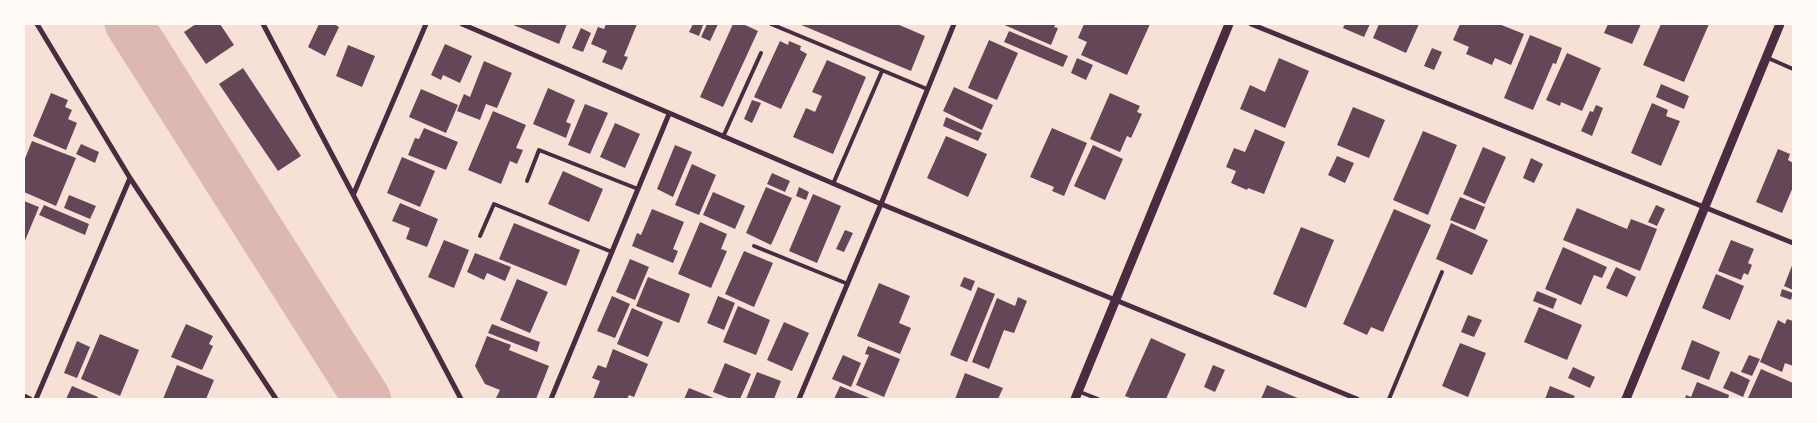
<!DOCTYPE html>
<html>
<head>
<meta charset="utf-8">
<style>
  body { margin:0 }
  #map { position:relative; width:1817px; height:423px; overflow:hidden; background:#f7e1d7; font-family:Commissioner,sans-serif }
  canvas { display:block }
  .frame { position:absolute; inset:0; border:25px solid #fffaf5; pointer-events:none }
</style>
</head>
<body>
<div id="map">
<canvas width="1817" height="423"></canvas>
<div class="frame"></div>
</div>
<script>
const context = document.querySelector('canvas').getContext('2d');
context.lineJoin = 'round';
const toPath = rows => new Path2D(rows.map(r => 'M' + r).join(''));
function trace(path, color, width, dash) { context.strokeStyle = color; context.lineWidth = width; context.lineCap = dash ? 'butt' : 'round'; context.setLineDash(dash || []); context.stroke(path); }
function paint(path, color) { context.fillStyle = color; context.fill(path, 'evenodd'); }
const river = toPath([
  [129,24,367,399]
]);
const building = toPath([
  [196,24,220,24,234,45,206,64,184,32],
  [319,24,334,24,339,27,325,56,308,47],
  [511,24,567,24,559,44],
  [606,24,637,24,624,56,628,57,622,70,602,62,607,51,591,44,598,27,604,29],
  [693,24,703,25,699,36,689,32],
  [707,24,718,24,710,41,701,37],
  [733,24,743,24,758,31,723,107,700,97],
  [799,24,897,24,925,36,911,71],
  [1002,24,1056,24,1054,27,1058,28,1051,45],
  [1084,24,1150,24,1127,75,1081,55,1087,42,1078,38],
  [1345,24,1370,24,1364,37,1343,28],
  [1379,24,1419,24,1406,53,1373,38],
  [1460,24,1499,24,1524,34,1511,65,1495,58,1492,65,1466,54,1469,47,1453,40],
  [1608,24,1641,24,1632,44,1604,33],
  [1661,24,1709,24,1684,82,1643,65],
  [581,28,591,33,583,52,572,48],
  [1009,31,1068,56,1063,67,1004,42],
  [1530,35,1562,48,1556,64,1553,63,1533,110,1504,98],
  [989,40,1018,53,997,100,968,88],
  [780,41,788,45,789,41,801,46,800,50,807,54,781,109,754,97],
  [445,44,472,56,460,83,443,75,441,80,431,75],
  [348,45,375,56,362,87,336,76],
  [1432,48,1442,52,1434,70,1424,66],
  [1567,53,1601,68,1582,111,1561,102,1560,106,1546,100],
  [1077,58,1093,65,1086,80,1071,73],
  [1279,58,1309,71,1285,128,1240,109,1250,85,1265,92],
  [827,60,866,77,833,154,793,137,806,108,815,112,822,96,812,92],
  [484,61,512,73,497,108,486,104,480,120,457,111,464,94,470,97],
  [243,68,301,156,278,171,219,84],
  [1661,84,1689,96,1684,109,1656,97],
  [954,87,993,105,982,130,943,111],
  [548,88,575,100,566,122,571,124,566,138,533,124],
  [421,89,458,105,446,133,409,117],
  [51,93,68,100,65,107,72,110,68,119,77,123,66,150,33,136],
  [1110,93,1140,106,1137,112,1142,114,1131,138,1127,136,1120,152,1090,139],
  [752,100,761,103,752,123,744,119],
  [1652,103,1668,110,1666,116,1680,121,1661,166,1631,153],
  [585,104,608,113,590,154,568,145],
  [1596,105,1603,108,1592,136,1581,131,1590,111,1593,112],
  [1353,107,1385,120,1369,158,1337,145],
  [493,111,526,125,516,148,523,150,517,164,510,161,501,184,468,170],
  [946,117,982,133,978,141,943,126],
  [615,123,640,134,625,168,600,157],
  [424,128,458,142,446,170,408,155,415,138,419,139],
  [1052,128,1087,143,1064,196,1052,191,1054,187,1030,177],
  [1255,129,1285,142,1264,194,1248,188,1247,190,1231,183,1236,171,1226,167,1234,148,1245,152],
  [1423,131,1457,145,1428,215,1393,200],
  [946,136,987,154,968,197,927,178],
  [32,141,76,158,56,206,24,192,24,161],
  [81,144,99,152,95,163,76,154],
  [675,145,692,152,673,197,657,189],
  [1093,145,1123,159,1105,200,1074,186],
  [1483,147,1506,157,1485,204,1463,194],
  [1778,149,1790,154,1788,160,1793,163,1793,187,1782,213,1756,202],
  [1337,156,1354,163,1345,183,1328,175],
  [402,157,435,171,420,207,387,193],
  [1531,158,1543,164,1534,183,1523,178],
  [692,164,716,175,699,215,675,205],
  [563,171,603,189,589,222,548,204],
  [772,173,790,181,785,192,767,184],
  [766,187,792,198,771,245,746,233],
  [799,187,809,192,806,200,796,196],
  [713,192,745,206,735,229,703,215],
  [813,194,841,206,817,263,789,251],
  [69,195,96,206,90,219,64,208],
  [1460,197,1485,207,1475,230,1450,220],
  [24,201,39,207,24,243],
  [400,203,438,219,427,247,406,239,410,228,392,221],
  [44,205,89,224,85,235,39,215],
  [1656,205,1665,209,1657,226,1648,222],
  [1577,208,1627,229,1631,219,1657,229,1640,271,1563,240],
  [652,209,684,222,673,249,678,251,673,263,632,246,637,233,641,235],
  [1394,209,1431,225,1383,332,1371,327,1367,335,1343,324],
  [700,222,727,234,721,249,727,251,711,288,678,274],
  [514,223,580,250,566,286,499,259],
  [1451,223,1488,240,1472,275,1436,259],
  [1301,227,1334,240,1306,308,1273,294],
  [845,230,853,233,844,252,836,249],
  [444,240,469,250,454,288,428,277],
  [1731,240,1754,249,1748,263,1752,265,1748,275,1744,273,1741,280,1718,271],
  [1563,247,1607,267,1602,278,1594,275,1581,305,1545,289],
  [744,251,773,263,754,307,725,294],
  [475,253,511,267,505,281,487,273,484,280,467,272],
  [630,259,649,267,635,300,616,292],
  [1793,263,1793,290,1784,286],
  [1616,267,1636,277,1627,297,1606,288],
  [1716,274,1744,286,1730,320,1702,308],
  [648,277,690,294,679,323,636,306],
  [964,277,975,281,971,291,960,286],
  [517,279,548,292,530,333,500,320],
  [879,283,910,296,899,323,911,328,900,354,857,336],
  [978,287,995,294,967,362,950,355],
  [1782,289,1793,293,1791,300,1780,296],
  [1537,291,1557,299,1553,309,1533,301],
  [612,296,630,304,615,338,597,331],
  [718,296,735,303,724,330,707,323],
  [1018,297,1027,301,1014,333,1004,330,989,369,972,362,997,298,1015,306],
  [738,306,770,320,756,355,723,342],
  [1539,307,1582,325,1567,360,1524,342],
  [632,308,663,322,648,357,617,344],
  [1468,315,1482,320,1474,337,1461,332],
  [1787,319,1793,321,1793,366,1785,363,1782,372,1760,362,1778,320,1785,324],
  [784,322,809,333,792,371,767,360],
  [186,324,213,336,209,344,213,346,202,370,171,357],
  [492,324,540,342,537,352,488,333],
  [100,334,139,350,120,396,81,379],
  [487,336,511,345,509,350,549,366,536,399,498,399,496,398,500,390,485,384,475,366],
  [1151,338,1186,354,1166,399,1133,399,1125,396],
  [1692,340,1720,352,1709,380,1681,369],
  [77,341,90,347,77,378,64,373],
  [1460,343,1486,353,1468,397,1442,386],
  [868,346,900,359,884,397,856,385,869,355,865,354],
  [613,349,648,364,634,397,629,395,627,399,593,399,600,381,592,378,598,365,606,368],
  [843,355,861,363,851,387,832,379],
  [1749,355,1760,359,1752,376,1741,372],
  [725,363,751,374,740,399,731,399,713,392],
  [177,365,214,380,206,399,163,399],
  [1213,365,1225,370,1215,392,1204,387],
  [1573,367,1595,377,1590,388,1568,378],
  [1761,369,1793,383,1793,399,1748,398],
  [1731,371,1750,380,1743,397,1723,388],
  [757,372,781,381,774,399,746,399],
  [965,373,1003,388,998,399,955,399],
  [1697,382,1729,395,1728,399,1685,399,1686,395,1691,397],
  [1267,385,1300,399,1261,399],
  [72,386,98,397,97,399,66,399],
  [840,386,872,399,834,399],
  [1550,386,1575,396,1573,399,1545,399],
  [689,388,716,399,684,399]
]);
const service = toPath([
  [771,24,927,89],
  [1768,58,1793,69],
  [723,137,761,53],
  [527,181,539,150,638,189],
  [833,184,882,71],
  [480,236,494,204,612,252],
  [754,246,848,284],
  [1080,392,1098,399],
  [1389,399,1442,272]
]);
const minor = toPath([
  [37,24,130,178,276,399],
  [263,24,461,399],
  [462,24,881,204,1357,399],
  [1251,24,1793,243],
  [354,193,426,24],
  [24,396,30,399],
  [36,399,130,178],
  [551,399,669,114],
  [799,399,881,204,954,24]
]);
const tertiary = toPath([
  [1075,399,1229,24],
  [1626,399,1780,24]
]);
trace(river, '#dcb8b0', 48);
paint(building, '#644757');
trace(service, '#4a2c40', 4);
trace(minor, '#4a2c40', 5);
trace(tertiary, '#4a2c40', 9);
</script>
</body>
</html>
